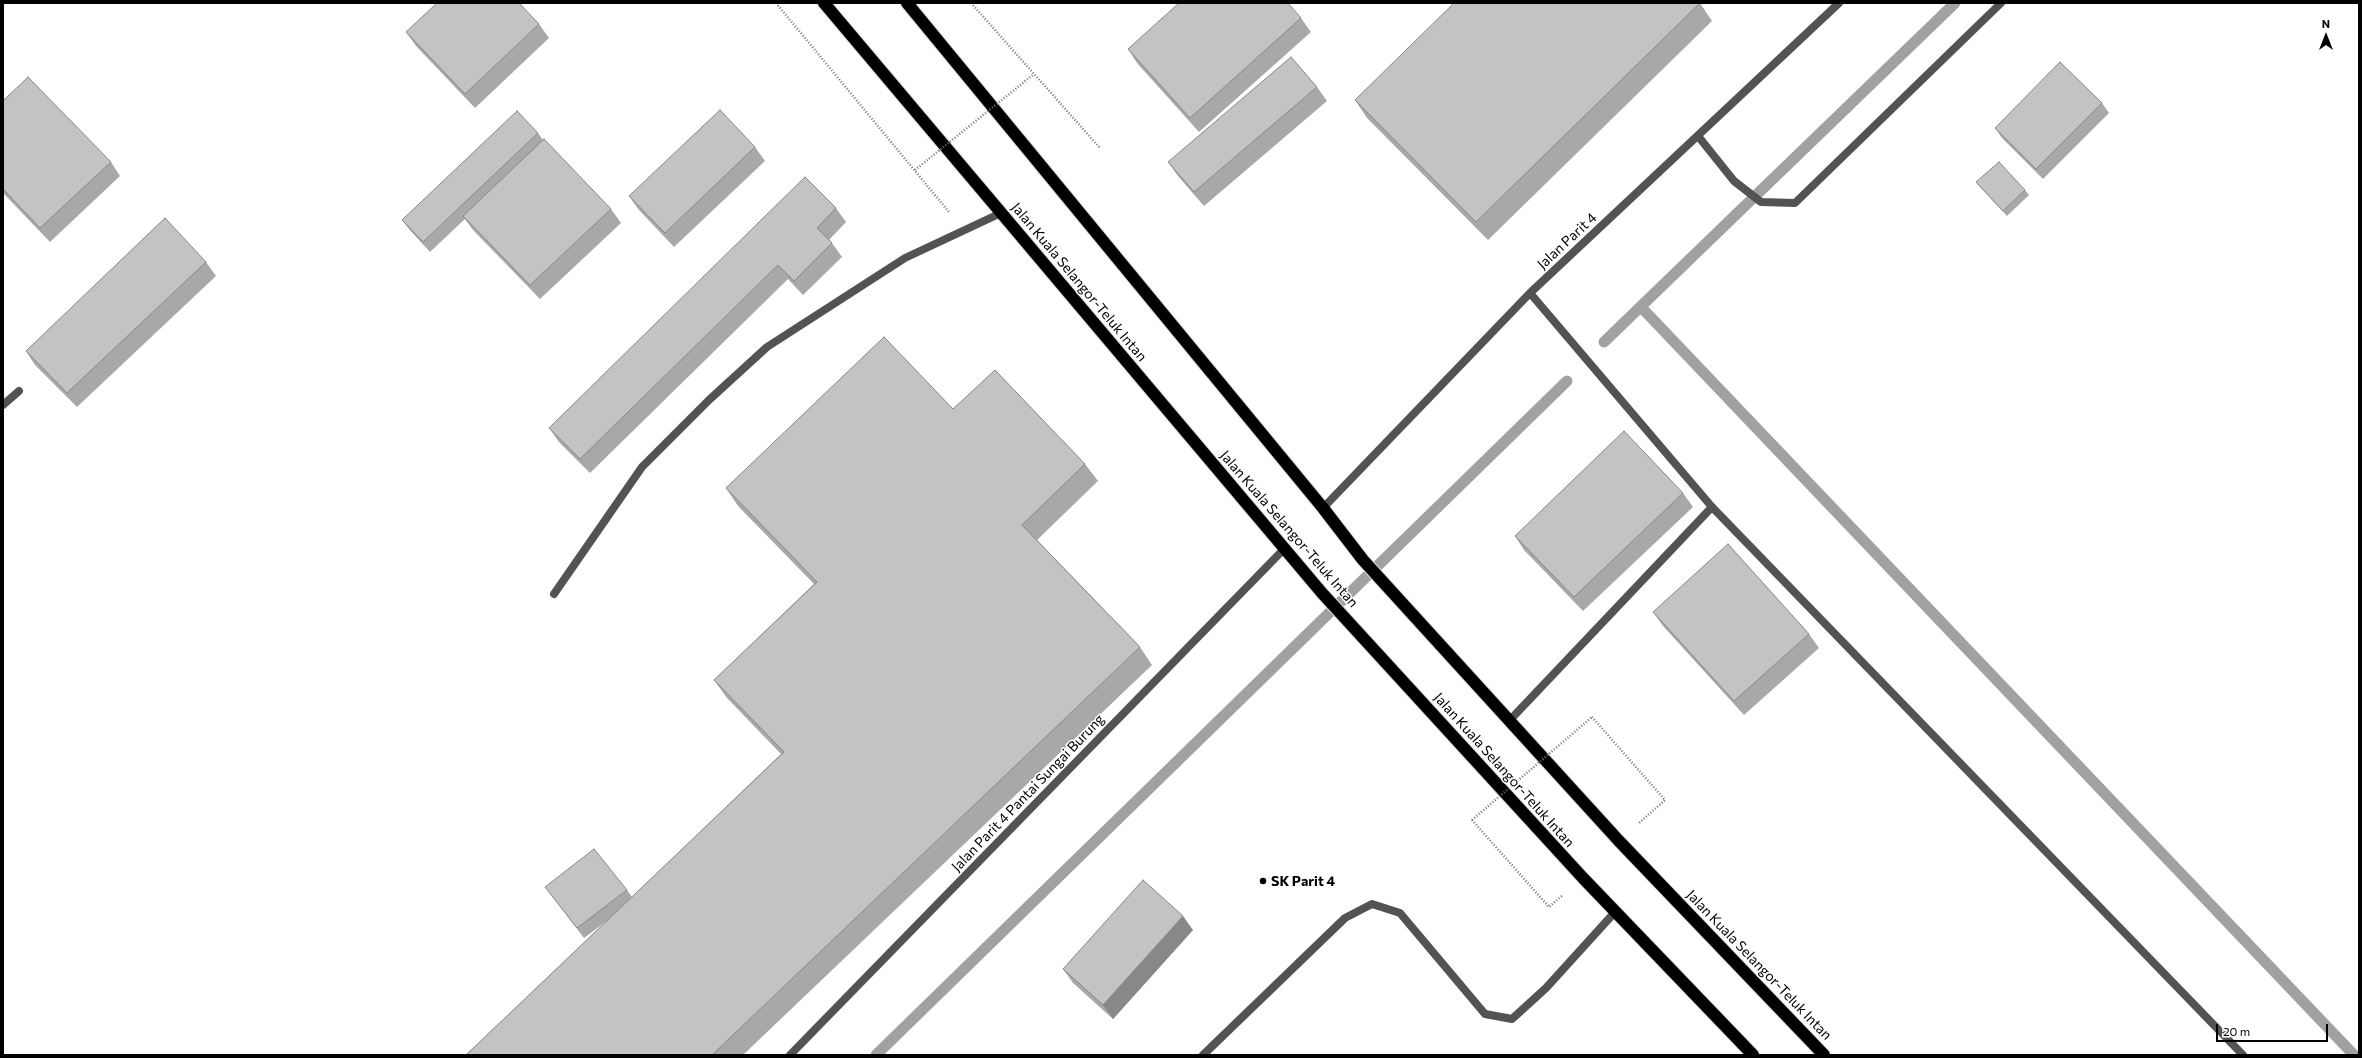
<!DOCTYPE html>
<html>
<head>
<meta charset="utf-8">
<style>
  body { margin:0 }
  #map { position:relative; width:2362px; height:1058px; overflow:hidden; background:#fff; font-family:Commissioner,sans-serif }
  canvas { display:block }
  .frame { position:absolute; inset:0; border:4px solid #000; pointer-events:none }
  .north { position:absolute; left:2306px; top:16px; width:40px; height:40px; -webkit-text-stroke:3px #fff; paint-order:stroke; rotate:0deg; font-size:11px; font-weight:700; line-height:16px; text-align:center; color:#000 }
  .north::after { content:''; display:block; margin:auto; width:14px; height:18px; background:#000; clip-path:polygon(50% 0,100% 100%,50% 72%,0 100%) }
  .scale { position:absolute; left:2216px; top:1024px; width:112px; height:18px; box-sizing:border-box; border:2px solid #000; border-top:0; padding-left:5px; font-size:12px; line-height:14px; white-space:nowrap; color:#000; -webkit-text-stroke:3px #fff; paint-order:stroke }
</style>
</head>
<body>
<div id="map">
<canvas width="2362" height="1058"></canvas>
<div class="frame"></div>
<div class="north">N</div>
<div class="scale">20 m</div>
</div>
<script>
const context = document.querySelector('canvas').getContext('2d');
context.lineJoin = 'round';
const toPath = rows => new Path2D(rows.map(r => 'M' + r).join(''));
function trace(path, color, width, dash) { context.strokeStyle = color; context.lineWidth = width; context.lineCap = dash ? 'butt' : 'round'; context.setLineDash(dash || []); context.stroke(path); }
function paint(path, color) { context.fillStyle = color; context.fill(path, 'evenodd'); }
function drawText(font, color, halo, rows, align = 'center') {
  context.font = font + ' Commissioner,sans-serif'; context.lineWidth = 3; context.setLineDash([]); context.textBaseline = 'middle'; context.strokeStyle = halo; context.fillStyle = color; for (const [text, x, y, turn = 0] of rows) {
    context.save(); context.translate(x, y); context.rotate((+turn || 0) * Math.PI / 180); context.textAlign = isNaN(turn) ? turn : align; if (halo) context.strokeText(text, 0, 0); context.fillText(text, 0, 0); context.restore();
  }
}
const stream = toPath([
  [1641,307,2354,1055],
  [1604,342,1955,3],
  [876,1055,1567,381]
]);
const path = toPath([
  [776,3,949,212],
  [971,3,1100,148],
  [1592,717,1665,800,1639,823],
  [1472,820,1549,907,1563,895]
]);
const lane = toPath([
  [3,405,19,391],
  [554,594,642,467,709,400,767,347,905,258,1001,213],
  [1510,720,1712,507],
  [1203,1055,1345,918,1372,904,1400,913,1485,1014,1512,1019,1546,988,1615,912]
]);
const street = toPath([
  [1698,136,1734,181,1761,202,1795,203,2001,3],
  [1530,293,1712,507,2243,1055],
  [1323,508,1530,293,1839,3],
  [790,1055,1284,549]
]);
const highway = toPath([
  [824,3,1322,593,1583,878,1753,1055],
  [907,3,1323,508,1363,560,1619,841,1824,1055]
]);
const pathBridge = toPath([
  [915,170,1034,74],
  [1472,820,1592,717]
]);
const wall = toPath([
  [1700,3,1712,21,1488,240,1367,118,1355,100],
  [1301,18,1311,32,1199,132,1137,63,1128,49],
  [539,24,549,38,475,108,416,46,406,32],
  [1317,87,1327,101,1204,206,1178,176,1168,162],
  [3,101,111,162,120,176,50,242,3,193],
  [2102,103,2109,113,2043,179,2002,138,1995,128],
  [538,133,543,140,611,209,621,223,540,299,473,230,465,219,430,252,409,229,402,220],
  [755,147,765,161,674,247,639,210,629,196],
  [1976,182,2025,190,2029,195,2007,216,1980,187],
  [836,208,846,222,829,240,832,243,842,257,803,295,788,279,590,473,559,442,549,428],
  [206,262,216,276,77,407,35,365,26,351],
  [953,409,1085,464,1098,481,1037,540,1140,647,1152,665,743,1055,466,1055,608,920,584,938,545,887,627,890,632,897,781,754,727,698,714,680,814,584,738,506,726,488],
  [1683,493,1693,507,1583,611,1524,550,1515,536],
  [1653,612,1809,634,1819,648,1744,715,1663,626],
  [1193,930,1113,1019,1073,983,1063,969]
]);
const shadedWall = toPath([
  [1183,916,1193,930,1113,1019,1103,1005]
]);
const building = toPath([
  [437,3,519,3,539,24,465,94,406,32,437,3],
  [1179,3,1288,3,1301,18,1190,118,1128,49,1179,3],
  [1454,3,1700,3,1476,222,1355,100,1454,3],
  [1291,57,1317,87,1194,192,1168,162,1291,57],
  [2060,62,2102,103,2036,169,1995,128,2060,62],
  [28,77,111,162,40,228,3,189,3,101,28,77],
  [720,110,755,147,665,233,629,196,720,110],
  [517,111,538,133,423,242,402,220,517,111],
  [544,139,611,209,530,285,463,216,544,139],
  [1999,162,2025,190,2003,211,1976,182,1999,162],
  [805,177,836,208,817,228,832,243,794,281,778,265,580,459,549,428,805,177],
  [165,218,206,262,67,393,26,351,165,218],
  [884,337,953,409,995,370,1085,464,1022,525,1140,647,712,1055,466,1055,784,752,714,680,817,582,726,488,884,337],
  [1624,431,1683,493,1574,597,1515,536,1624,431],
  [1728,544,1809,634,1734,701,1653,612,1728,544],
  [594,849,627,890,577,928,545,887,594,849],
  [1143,880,1183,916,1103,1005,1063,969,1143,880]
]);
const markers = [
  [1263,881,4,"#000"]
];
const streetNames = [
  ["Jalan Parit 4",1567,241,-43],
  ["Jalan Kuala Selangor-Teluk Intan",1079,282,50],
  ["Jalan Kuala Selangor-Teluk Intan",1289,529,49],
  ["Jalan Kuala Selangor-Teluk Intan",1504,770,48],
  ["Jalan Parit 4 Pantai Sungai Burung",1028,793,-46],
  ["Jalan Kuala Selangor-Teluk Intan",1759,965,46]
];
const poiNames = [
  ["SK Parit 4",1271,881]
];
trace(stream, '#a1a1a1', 11);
trace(highway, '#dbdbdb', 14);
trace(path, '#757575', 2.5, [1, 2]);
trace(lane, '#535353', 8);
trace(street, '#535353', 8);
trace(highway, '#000', 12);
trace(pathBridge, '#757575', 2.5, [1, 2]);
paint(wall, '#a8a8a8');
paint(shadedWall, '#888');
paint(building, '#c3c3c3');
trace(building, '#888', 1);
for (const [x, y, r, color] of markers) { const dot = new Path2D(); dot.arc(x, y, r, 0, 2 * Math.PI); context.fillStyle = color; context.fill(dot); trace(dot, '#fff', 1.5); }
drawText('14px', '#000', '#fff', streetNames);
drawText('bold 14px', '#000', '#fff', poiNames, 'left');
</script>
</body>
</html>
